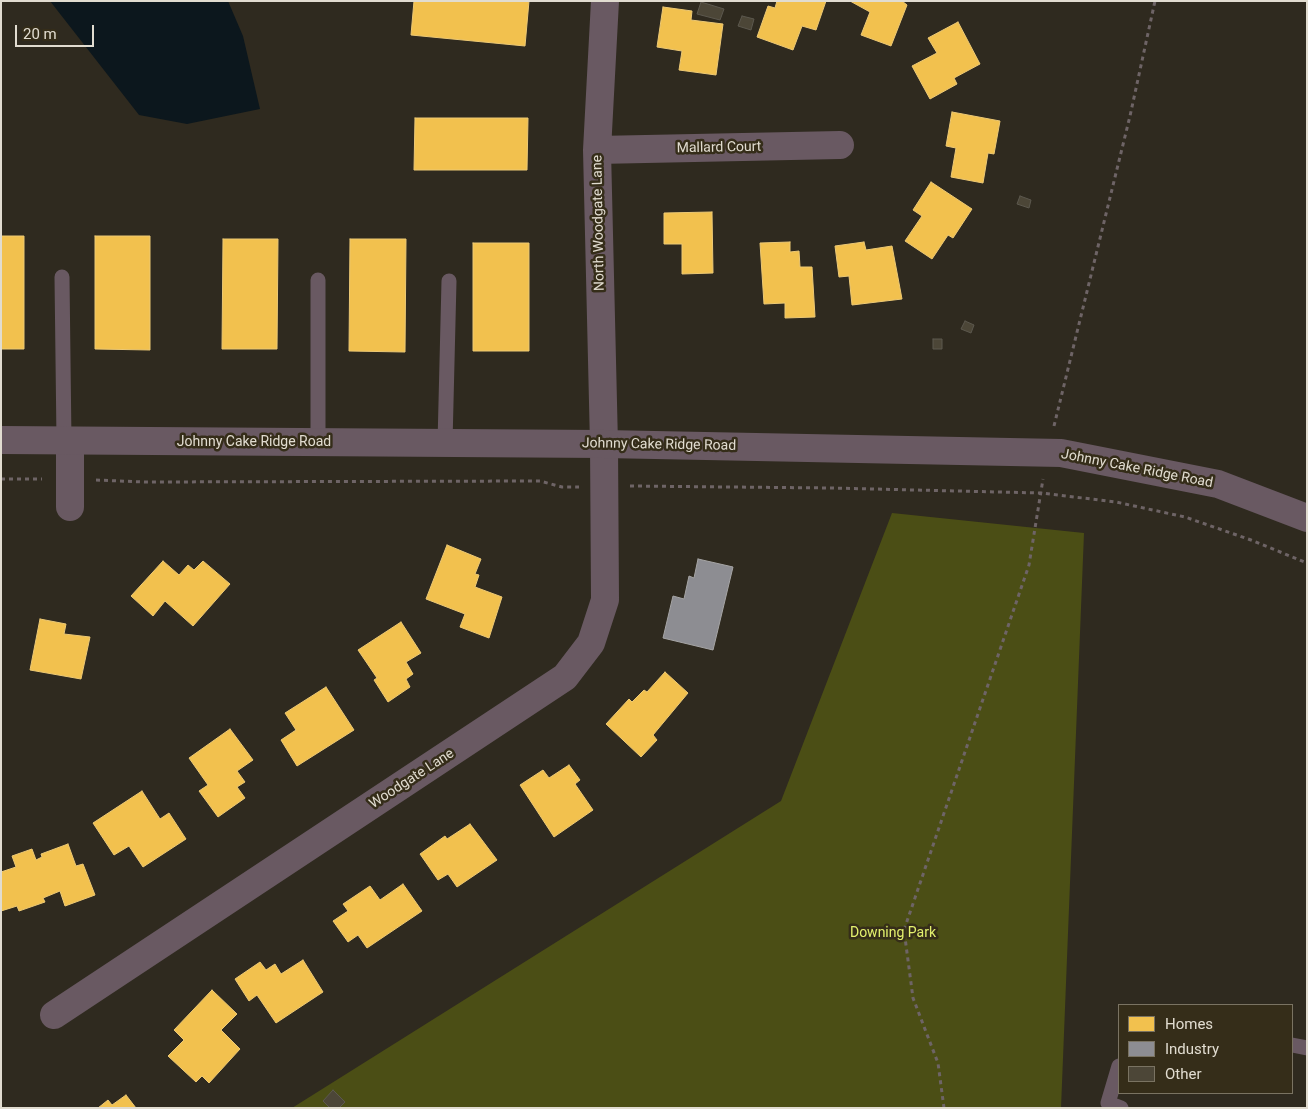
<!DOCTYPE html>
<html>
<head>
<meta charset="utf-8">
<style>
  body { margin:0 }
  #map { position:relative; width:1308px; height:1109px; overflow:hidden; background:#2f2a1f; font-family:Roboto,sans-serif }
  canvas { display:block }
  .frame { position:absolute; inset:0; border:2px solid #e1dcd0; pointer-events:none }
  .legend { position:absolute; left:1118px; top:1004px; width:175px; height:90px; box-sizing:border-box; background:#352d19; border:1px solid #7a7362; margin:0; padding:6px 9px; list-style:none; font-size:15px; color:#e1dcd0 }
  .legend li { display:flex; align-items:center; gap:10px; height:25px }
  .legend b { width:25px; border:1px solid #7a7362 }
  .scale { position:absolute; left:15px; top:25px; width:79px; height:22px; box-sizing:border-box; border:2px solid #e1dcd0; border-top:0; padding-left:6px; font-size:15px; line-height:18px; white-space:nowrap; color:#e1dcd0; -webkit-text-stroke:4px #352d19; paint-order:stroke }
</style>
</head>
<body>
<div id="map">
<canvas width="1308" height="1109"></canvas>
<div class="frame"></div>
<ul class="legend">
<li><b style="height:14px;background:#f2c14e"></b>Homes</li>
<li><b style="height:14px;background:#8d8d92"></b>Industry</li>
<li><b style="height:14px;background:#4c4637"></b>Other</li>
</ul>
<div class="scale">20 m</div>
</div>
<script>
const context = document.querySelector('canvas').getContext('2d');
context.lineJoin = 'round';
function paint(path, color) { context.fillStyle = color; context.fill(path, 'evenodd'); }
const toPath = rows => new Path2D(rows.map(r => 'M' + r).join(''));
function trace(path, color, width, dash) { context.strokeStyle = color; context.lineWidth = width; context.lineCap = dash ? 'butt' : 'round'; context.setLineDash(dash || []); context.stroke(path); }
function drawText(font, color, halo, rows, align = 'center') {
  context.font = font + ' Roboto,sans-serif'; context.lineWidth = 5; context.setLineDash([]); context.textBaseline = 'middle'; context.strokeStyle = halo; context.fillStyle = color; for (const [text, x, y, turn = 0] of rows) {
    context.save(); context.translate(x, y); context.rotate((+turn || 0) * Math.PI / 180); context.textAlign = isNaN(turn) ? turn : align; if (halo) context.strokeText(text, 0, 0); context.fillText(text, 0, 0); context.restore();
  }
}
const green = toPath([
  [892,513,1084,533,1061,1108,292,1108,781,801]
]);
const water = toPath([
  [50,1,228,1,243,36,260,109,187,124,139,115]
]);
const homes = toPath([
  [414,1,529,1,525,46,411,35,414,1],
  [777,1,826,1,816,30,802,26,793,50,757,37,768,6,775,8,777,1],
  [850,1,902,1,907,5,891,46,861,35,870,12,850,1],
  [663,7,692,11,691,20,723,24,716,75,679,70,682,51,657,47,663,7],
  [958,22,980,64,954,78,957,84,930,99,912,66,937,53,928,38,958,22],
  [952,112,1000,121,994,154,988,153,983,183,951,177,956,148,946,146,952,112],
  [415,118,528,118,527,170,414,170,415,118],
  [931,182,972,209,953,238,948,235,932,259,905,241,922,216,913,210,931,182],
  [712,212,713,273,682,274,682,244,664,244,664,213,712,212],
  [1,236,24,236,24,349,1,349,1,236],
  [95,236,150,236,150,350,95,349,95,236],
  [223,239,278,239,277,349,222,349,223,239],
  [350,239,406,239,405,352,349,351,350,239],
  [790,242,790,252,799,251,800,267,812,267,815,317,785,318,785,303,764,304,760,243,790,242],
  [864,242,866,250,892,246,902,299,852,305,849,276,839,277,835,246,864,242],
  [473,243,529,243,529,351,473,351,473,243],
  [447,545,481,559,475,574,479,575,475,587,502,597,489,638,460,627,465,614,426,599,447,545],
  [163,561,179,575,188,565,194,570,203,561,230,584,193,626,165,601,153,616,131,596,163,561],
  [40,619,66,624,64,634,90,637,81,679,30,670,40,619],
  [401,622,421,653,406,662,413,674,406,679,410,687,388,702,374,680,377,678,358,650,401,622],
  [665,672,688,693,653,735,657,740,641,757,606,724,629,699,632,702,644,690,647,692,665,672],
  [326,687,354,730,297,766,281,740,296,730,285,713,326,687],
  [230,729,253,760,237,771,245,782,237,787,245,798,218,817,199,791,208,785,189,758,230,729],
  [569,765,580,780,575,784,593,810,554,837,520,785,543,770,549,778,569,765],
  [142,791,160,819,169,813,186,839,143,867,129,846,114,855,93,823,142,791],
  [470,824,497,860,457,887,448,874,438,880,420,854,445,836,447,839,470,824],
  [68,844,76,866,83,864,95,895,65,906,60,891,43,898,45,902,19,911,17,906,1,911,1,872,16,867,12,856,32,849,36,860,42,857,41,854,68,844],
  [403,884,422,911,367,948,358,935,348,942,333,921,348,911,343,904,370,886,380,900,403,884],
  [303,960,323,992,276,1023,257,995,249,1001,235,979,260,962,266,970,275,964,281,974,303,960],
  [212,990,237,1014,221,1030,240,1049,209,1083,202,1076,196,1082,168,1056,184,1040,174,1030,212,990],
  [126,1095,136,1108,98,1108,108,1100,112,1105,126,1095]
]);
const industry = toPath([
  [698,559,733,567,713,650,663,638,673,596,684,599,689,576,694,578,698,559]
]);
const building = toPath([
  [701,2,724,9,720,20,697,14,701,2],
  [742,16,754,19,751,30,738,26,742,16],
  [1020,196,1031,200,1029,208,1017,204,1020,196],
  [965,321,974,325,971,333,961,329,965,321],
  [933,339,942,339,942,349,933,349,933,339],
  [333,1090,345,1102,339,1108,330,1108,323,1101,333,1090]
]);
const path = toPath([
  [1054,426,1130,116,1155,1],
  [1,479,42,479],
  [96,480,145,482,540,481,562,487,579,487],
  [630,486,831,488,1041,493,1116,502,1185,517,1251,540,1307,563],
  [944,1108,938,1063,913,998,904,930,1029,565,1043,479]
]);
const service = toPath([
  [62,277,64,441],
  [318,280,318,442],
  [445,443,449,281],
  [1292,1045,1307,1048],
  [1119,1066,1108,1103,1121,1108]
]);
const minor = toPath([
  [597,150,840,145],
  [70,441,70,507],
  [54,1015,565,677,591,643,605,600,604,444,597,150,605,1]
]);
const tertiary = toPath([
  [1,440,604,444,1061,453,1218,484,1307,518]
]);
const streetNames = [
  ["Mallard Court",719,148,-1],
  ["North Woodgate Lane",599,223,-91],
  ["Johnny Cake Ridge Road",254,442],
  ["Johnny Cake Ridge Road",659,445,1],
  ["Johnny Cake Ridge Road",1137,469,11],
  ["Woodgate Lane",412,779,-33]
];
const parkNames = [
  ["Downing Park",893,933]
];
paint(green, '#4b4e15');
paint(water, '#0c171d');
paint(homes, '#f2c14e');
trace(homes, '#edc975', 1);
paint(industry, '#8d8d92');
trace(industry, '#a6a5a5', 1);
paint(building, '#4c4637');
trace(building, '#5c584e', 1);
trace(path, '#6e6466', 3, [4, 4]);
trace(service, '#695962', 15);
trace(minor, '#695962', 28);
trace(tertiary, '#695962', 28);
drawText('14px', '#e1dcd0', '#352d19', streetNames);
drawText('14px', '#e3f06d', '#352d19', parkNames);
</script>
</body>
</html>
